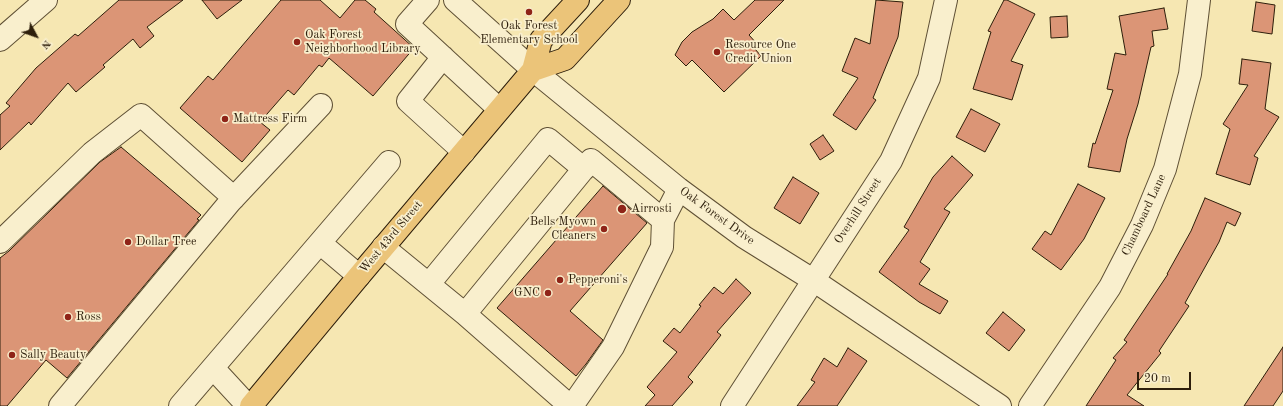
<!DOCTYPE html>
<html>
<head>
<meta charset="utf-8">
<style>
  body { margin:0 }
  #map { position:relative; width:1283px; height:406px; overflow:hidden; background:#f6e7b2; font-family:"Old Standard TT",serif }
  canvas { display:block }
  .north { position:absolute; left:16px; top:16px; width:40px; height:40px; -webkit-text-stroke:3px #f9efcd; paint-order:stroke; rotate:131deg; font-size:11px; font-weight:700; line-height:16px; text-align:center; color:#2d1e0b }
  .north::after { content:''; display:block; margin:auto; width:14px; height:18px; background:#2d1e0b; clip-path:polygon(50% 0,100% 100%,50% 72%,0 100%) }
  .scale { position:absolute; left:1137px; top:372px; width:54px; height:18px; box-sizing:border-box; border:2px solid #2d1e0b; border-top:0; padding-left:5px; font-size:12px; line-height:14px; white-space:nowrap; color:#2d1e0b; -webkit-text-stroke:3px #f9efcd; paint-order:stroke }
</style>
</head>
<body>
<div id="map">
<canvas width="1283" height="406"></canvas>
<div class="north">N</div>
<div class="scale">20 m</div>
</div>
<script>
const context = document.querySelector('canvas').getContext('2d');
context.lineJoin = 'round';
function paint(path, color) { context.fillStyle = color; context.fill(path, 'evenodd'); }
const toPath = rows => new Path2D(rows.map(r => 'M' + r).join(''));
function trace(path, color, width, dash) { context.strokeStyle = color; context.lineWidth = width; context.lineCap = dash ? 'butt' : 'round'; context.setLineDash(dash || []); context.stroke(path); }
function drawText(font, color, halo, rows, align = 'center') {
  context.font = font + ' "Old Standard TT",serif'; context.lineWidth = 3.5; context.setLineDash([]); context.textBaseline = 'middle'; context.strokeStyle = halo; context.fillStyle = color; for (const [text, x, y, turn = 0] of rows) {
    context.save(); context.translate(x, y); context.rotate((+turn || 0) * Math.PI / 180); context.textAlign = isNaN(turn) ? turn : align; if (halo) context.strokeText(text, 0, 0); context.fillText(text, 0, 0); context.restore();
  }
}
const building = toPath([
  [119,0,183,0,147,27,154,36,140,48,133,39,103,65,105,67,76,92,68,83,31,125,29,122,0,150,0,115,10,106,6,103,36,68,75,34,78,36,119,0],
  [202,0,242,0,217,19,202,0],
  [281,0,320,0,340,18,355,0,365,0,376,9,374,12,414,48,373,96,329,58,322,67,319,65,294,95,288,90,260,122,270,130,242,162,180,108,208,76,213,80,281,0],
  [755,0,784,0,749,35,758,45,755,49,761,56,724,92,692,60,686,66,675,55,682,42,692,32,713,19,723,9,734,20,755,0],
  [876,0,903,2,898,37,873,98,876,100,856,130,833,115,858,78,842,71,855,38,870,44,876,0],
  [1004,0,1007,0,1035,14,1011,61,1023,65,1012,100,973,89,991,32,988,31,1004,0],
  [1256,2,1275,5,1272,34,1252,31,1256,2],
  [1164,8,1168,29,1152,31,1154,46,1151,47,1138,104,1127,139,1120,172,1088,167,1093,143,1095,144,1113,90,1107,89,1115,53,1126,55,1119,16,1164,8],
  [1067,16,1068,37,1051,38,1050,17,1067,16],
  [1242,59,1271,63,1265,109,1279,117,1254,156,1258,158,1250,185,1216,174,1230,129,1223,124,1248,85,1239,84,1242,59],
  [971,109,1000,124,985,152,956,137,971,109],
  [823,135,834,151,820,160,810,144,823,135],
  [121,147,201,215,197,219,199,220,67,378,46,360,7,406,0,406,0,258,9,251,100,162,121,147],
  [952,156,973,175,944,209,950,212,920,262,930,269,919,284,948,301,940,314,919,302,879,272,909,230,904,227,933,177,952,156],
  [793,177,819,193,800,224,774,208,793,177],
  [1078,184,1105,198,1084,239,1061,270,1032,249,1045,231,1051,235,1078,184],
  [603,186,647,223,570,311,603,340,586,364,576,376,497,308,603,186],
  [1205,198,1241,213,1235,226,1227,222,1219,242,1185,303,1189,306,1159,351,1161,353,1127,395,1144,406,1086,406,1116,360,1113,358,1127,342,1124,340,1168,274,1167,274,1191,231,1205,198],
  [736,279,751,293,717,332,721,335,688,377,693,382,672,406,645,406,655,395,647,387,677,352,663,341,674,328,680,333,701,306,699,305,714,287,723,294,736,279],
  [1003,312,1025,330,1009,351,986,333,1003,312],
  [1283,347,1283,391,1273,406,1244,406,1283,347],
  [848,348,867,361,837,406,797,406,815,382,811,380,824,358,837,367,848,348]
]);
const minor = toPath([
  [428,0,407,24,499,109],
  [455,0,533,70,679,189,744,237,813,280,1000,406],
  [0,40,46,0],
  [443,57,408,101,464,152],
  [0,242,92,153,141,115,234,198],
  [320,243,359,276],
  [383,247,465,314,570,406],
  [432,287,433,279,548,139,584,169],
  [465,314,591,160,663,220],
  [213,368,248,406],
  [60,406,230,202,321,105],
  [180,406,389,162],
  [572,406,613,347,662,247,663,220,679,189],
  [732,406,891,161,929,78,946,0],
  [1030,406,1110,287,1142,225,1165,169,1190,74,1199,0]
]);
const major = toPath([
  [533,70,565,59,619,0],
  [251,406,359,276,533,70,541,40,578,0]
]);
const markers = [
  [529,12,4,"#8f2418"],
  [297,42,4,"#8f2418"],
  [717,52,4,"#8f2418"],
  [225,119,4,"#8f2418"],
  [622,209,5,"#8f2418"],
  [604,229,4,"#8f2418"],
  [128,242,4,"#8f2418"],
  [560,280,4,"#8f2418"],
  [548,293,4,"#8f2418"],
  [68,317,4,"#8f2418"],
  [12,355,4,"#8f2418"]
];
const poiNames = [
  ["Oak Forest",529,26,"center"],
  ["Elementary School",529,40,"center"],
  ["Oak Forest",305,35],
  ["Neighborhood Library",305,49],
  ["Resource One",725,45],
  ["Credit Union",725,59],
  ["Mattress Firm",233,119],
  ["Airrosti",631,209],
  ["Bells Myown",596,222,"right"],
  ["Cleaners",596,236,"right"],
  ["Dollar Tree",136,242],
  ["Pepperoni's",568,280],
  ["GNC",540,293,"right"],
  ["Ross",76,317],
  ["Sally Beauty",20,355]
];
const streetNames = [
  ["Overhill Street",858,211,-57],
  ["Chamboard Lane",1144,215,-65],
  ["Oak Forest Drive",717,216,36],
  ["West 43rd Street",391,237,-50]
];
paint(building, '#db9576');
trace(building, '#2d1e0b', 1);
trace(minor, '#5f5035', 24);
trace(major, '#2d1e0b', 24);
trace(minor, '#f9efcd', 22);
trace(major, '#ebc479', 22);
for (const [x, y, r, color] of markers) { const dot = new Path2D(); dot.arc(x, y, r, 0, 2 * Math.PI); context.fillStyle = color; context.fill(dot); trace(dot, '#f9efcd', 1.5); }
drawText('12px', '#2d1e0b', '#f9efcd', poiNames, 'left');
drawText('12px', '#2d1e0b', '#f9efcd', streetNames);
</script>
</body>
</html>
